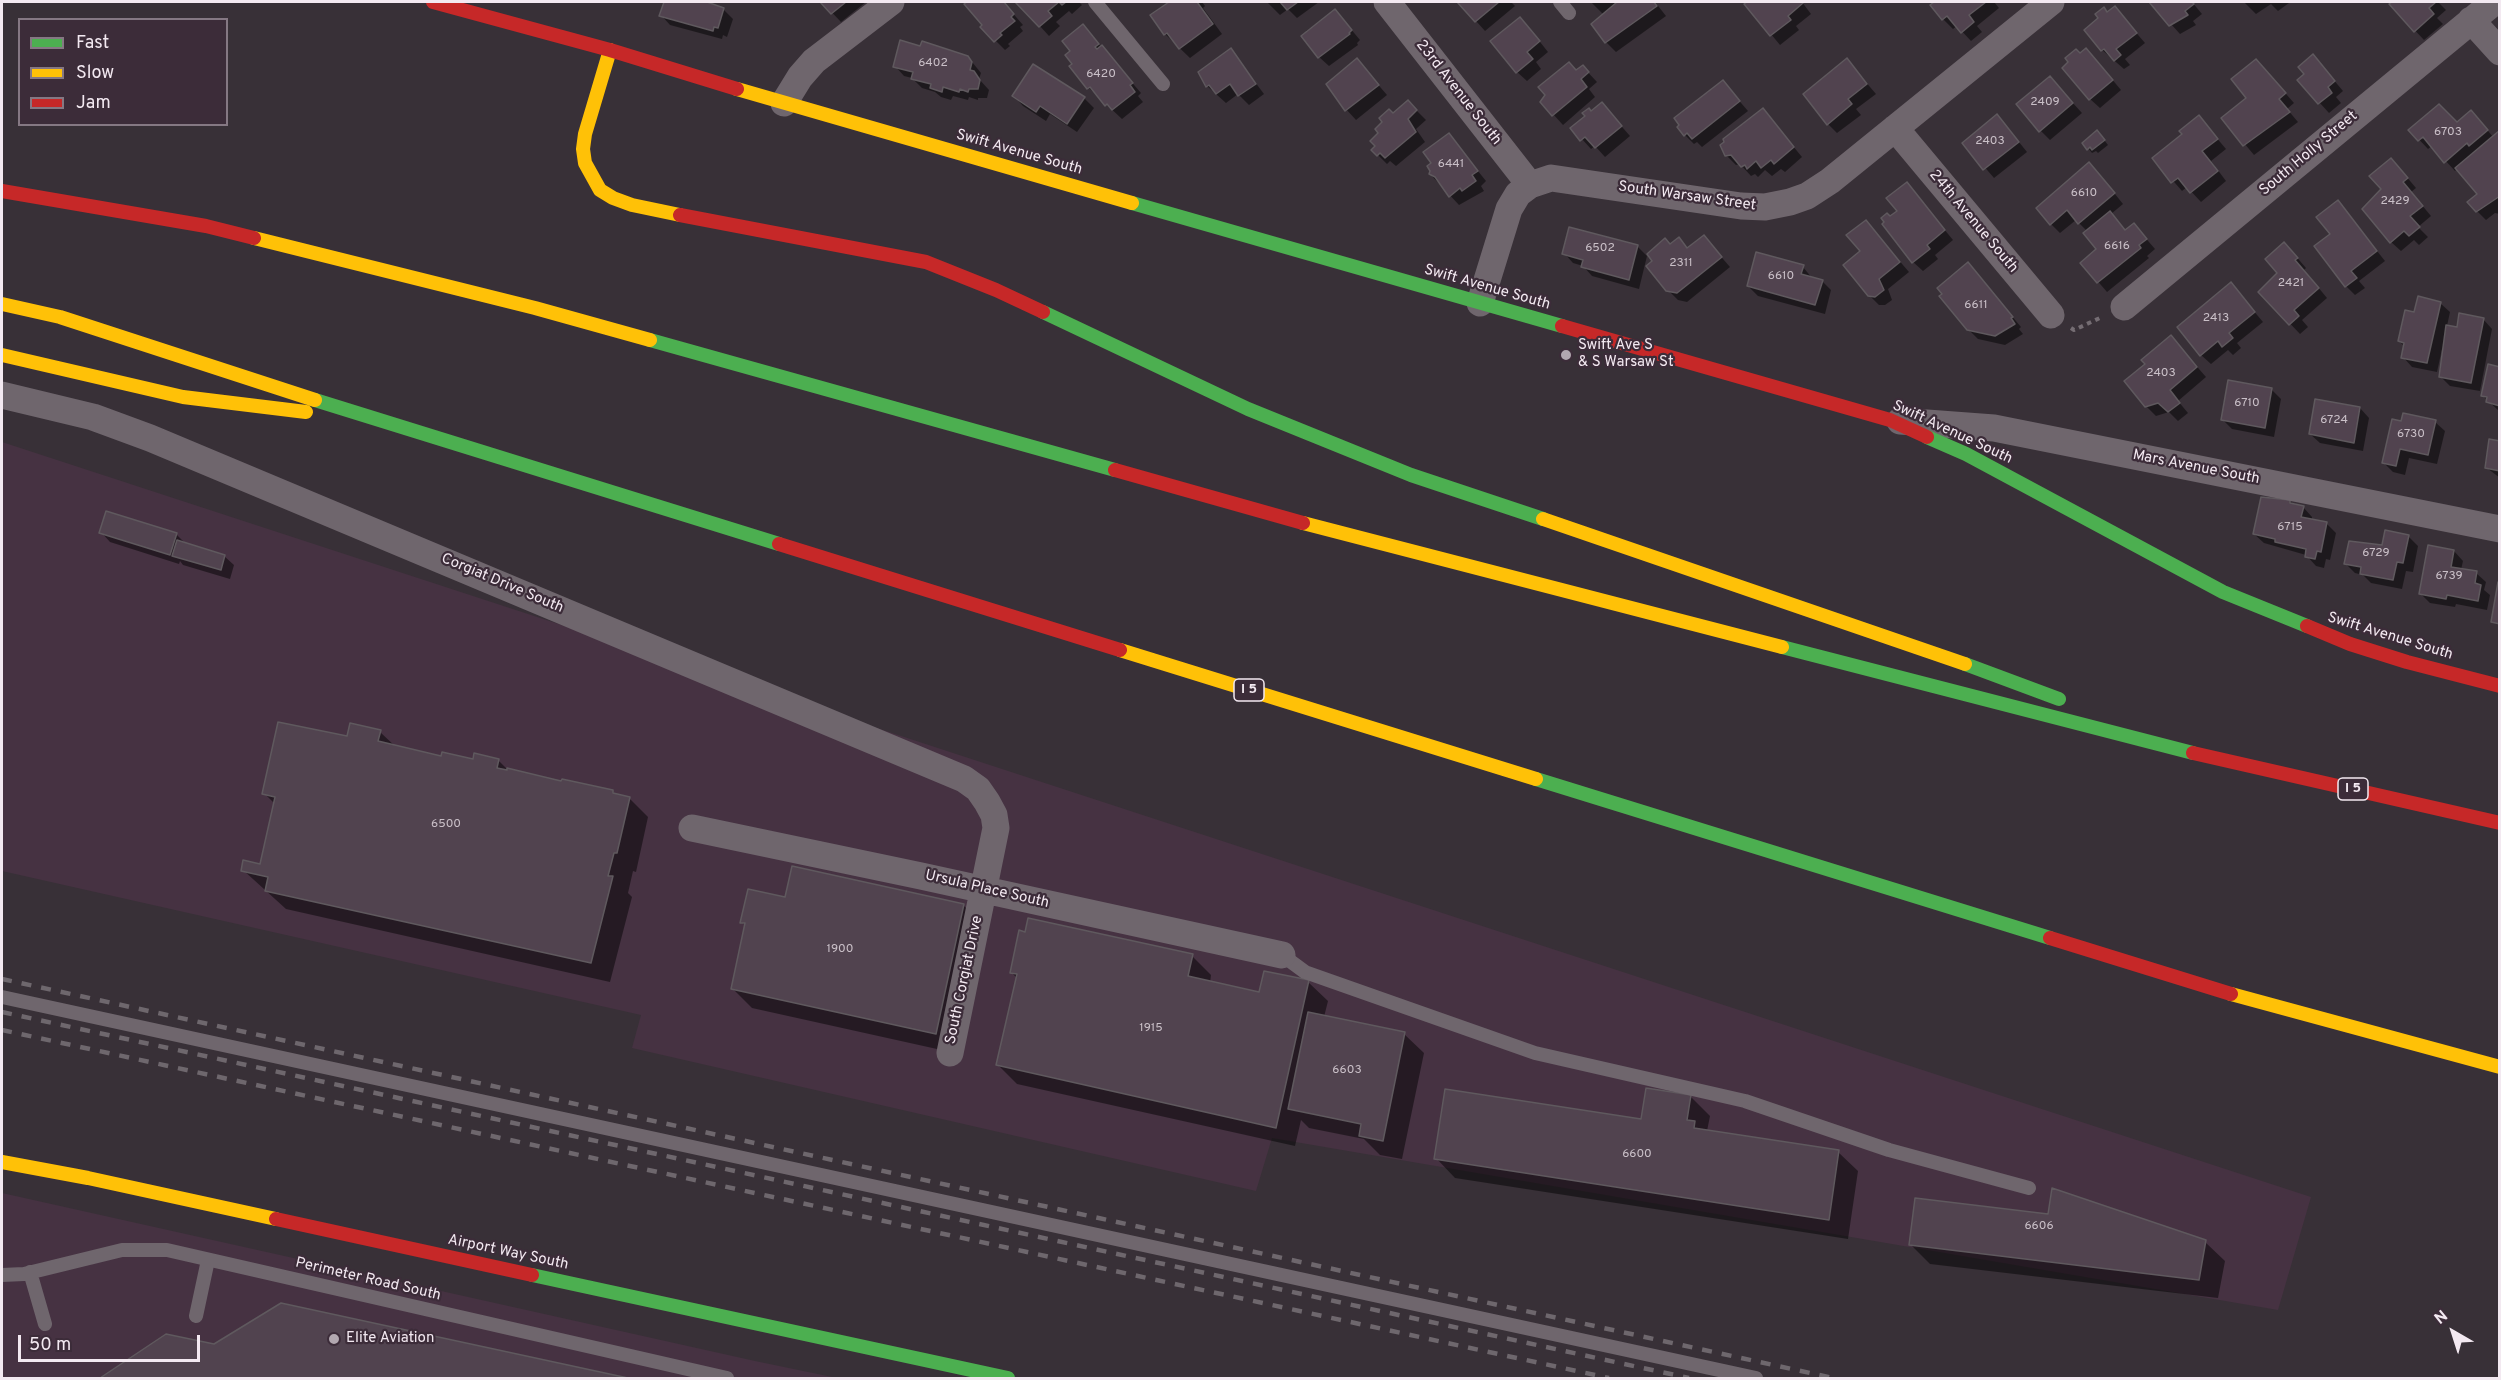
<!DOCTYPE html>
<html>
<head>
<meta charset="utf-8">
<style>
  body { margin:0 }
  #map { position:relative; width:2501px; height:1380px; overflow:hidden; background:#383037; font-family:Overpass,sans-serif }
  canvas { display:block }
  .frame { position:absolute; inset:0; border:3px solid #f3e9f1; pointer-events:none }
  .legend { position:absolute; left:18px; top:18px; width:210px; height:108px; box-sizing:border-box; background:#3c2c39; border:2px solid #857883; margin:0; padding:8px 10px; list-style:none; font-size:18px; color:#f3e9f1 }
  .legend li { display:flex; align-items:center; gap:12px; height:30px }
  .legend b { width:30px; border:2px solid #857883 }
  .north { position:absolute; left:2423px; top:1302px; width:60px; height:60px; -webkit-text-stroke:4px #3c2c39; paint-order:stroke; rotate:321deg; font-size:16px; font-weight:700; line-height:24px; text-align:center; color:#f3e9f1 }
  .north::after { content:''; display:block; margin:auto; width:21px; height:27px; background:#f3e9f1; clip-path:polygon(50% 0,100% 100%,50% 72%,0 100%) }
  .scale { position:absolute; left:18px; top:1335px; width:182px; height:27px; box-sizing:border-box; border:3px solid #f3e9f1; border-top:0; padding-left:8px; font-size:18px; line-height:21px; white-space:nowrap; color:#f3e9f1; -webkit-text-stroke:4px #3c2c39; paint-order:stroke }
</style>
</head>
<body>
<div id="map">
<canvas width="2501" height="1380"></canvas>
<div class="frame"></div>
<ul class="legend">
<li><b style="height:8px;background:#4caf50"></b>Fast</li>
<li><b style="height:8px;background:#ffc107"></b>Slow</li>
<li><b style="height:8px;background:#c62828"></b>Jam</li>
</ul>
<div class="north">N</div>
<div class="scale">50 m</div>
</div>
<script>
const context = document.querySelector('canvas').getContext('2d');
context.lineJoin = 'round';
function paint(path, color) { context.fillStyle = color; context.fill(path, 'evenodd'); }
const toPath = rows => new Path2D(rows.map(r => 'M' + r).join(''));
function trace(path, color, width, dash) { context.strokeStyle = color; context.lineWidth = width; context.lineCap = dash ? 'butt' : 'round'; context.setLineDash(dash || []); context.stroke(path); }
function drawText(font, color, halo, rows, align = 'center') {
  context.font = font + ' Overpass,sans-serif'; context.lineWidth = 4.5; context.setLineDash([]); context.textBaseline = 'middle'; context.strokeStyle = halo; context.fillStyle = color; for (const [text, x, y, turn = 0] of rows) {
    context.save(); context.translate(x, y); context.rotate((+turn || 0) * Math.PI / 180); context.textAlign = isNaN(turn) ? turn : align; if (halo) context.strokeText(text, 0, 0); context.fillText(text, 0, 0); context.restore();
  }
}
const built = toPath([
  [2,442,2311,1197,2278,1310,1272,1138,1256,1191,632,1048,641,1015,2,871],
  [2,1193,755,1361,837,1378,2,1378]
]);
const shadow = toPath([
  [665,2,708,2,712,6,723,9,733,19,727,37,723,35,722,39,670,25,661,15],
  [822,2,866,2,841,22],
  [969,2,1003,2,1023,25,1020,27,1023,31,1008,44,1010,46,1005,50,982,27,984,25,966,4],
  [1018,2,1079,2,1082,5,1072,14,1069,11,1056,22,1060,26,1049,36],
  [1172,2,1202,2,1205,6,1203,8,1222,34,1190,58,1165,34,1152,15],
  [1267,2,1319,2,1297,18,1288,9,1280,15],
  [1459,2,1511,2,1515,6,1485,31],
  [1591,2,1655,2,1666,16,1616,52,1606,42,1604,15],
  [1750,2,1802,2,1811,14,1796,26,1799,30,1780,45,1746,4],
  [1936,2,1994,2,1999,8,1977,26,1982,32,1971,41,1957,26,1953,29,1943,19,1932,5],
  [2151,2,2192,2,2202,14,2193,21,2196,25,2180,34],
  [2244,2,2287,2,2289,3,2278,11,2271,4,2256,14],
  [2394,2,2438,2,2446,10,2437,18,2443,24,2424,40,2391,5],
  [2115,8,2145,43,2125,59,2130,65,2124,69,2102,50,2108,13],
  [1335,10,1360,40,1357,43,1358,45,1329,66,1319,57,1306,31],
  [1083,26,1141,93,1138,96,1143,102,1122,119,1089,88,1072,67,1074,65,1072,52],
  [1529,28,1548,52,1536,62,1541,69,1527,81,1517,72],
  [923,43,968,57,981,73,979,79,989,90,987,98,978,98,978,100,969,97,968,100,953,96,951,100,941,97,935,92,922,88,912,78,904,76,895,66,921,47],
  [1231,50,1264,94,1249,105,1238,94,1226,103,1207,86],
  [2080,54,2095,59,2121,90,2100,108,2090,99],
  [1357,60,1387,95,1356,120,1334,96],
  [1847,60,1876,94,1856,109,1861,115,1837,133,1828,124],
  [1034,66,1084,98,1094,108,1077,132,1050,114,1046,121,1023,106,1014,96],
  [2322,66,2343,91,2336,97,2341,103,2329,113,2299,80],
  [1583,67,1597,82,1589,89,1595,97,1563,125,1542,102],
  [2265,70,2294,103,2287,109,2298,122,2254,155,2223,118,2248,99],
  [2050,78,2082,113,2050,140,2040,130],
  [1723,82,1748,111,1702,147,1697,142,1694,144,1685,135,1682,126],
  [1408,102,1426,120,1416,129,1425,142,1396,166,1390,161,1387,164,1373,150,1393,115],
  [1602,104,1630,136,1605,157,1595,146,1591,149,1572,128],
  [1763,110,1802,157,1785,172,1781,169,1772,176,1765,170,1758,177,1755,174,1751,176,1740,164,1736,165,1726,155],
  [2199,117,2226,149,2211,161,2226,181,2201,202,2187,187,2182,191,2154,159,2184,135],
  [2480,121,2493,137,2500,132,2500,214,2495,213,2486,220,2477,211,2479,195,2457,169,2455,171,2432,146,2428,149,2410,130],
  [2006,126,2027,152,1994,178,1964,143],
  [1449,135,1486,181,1481,186,1484,191,1459,205,1430,174,1433,163],
  [2101,136,2108,145,2098,153,2096,151,2092,153,2084,143],
  [2400,169,2416,188,2411,192,2431,216,2418,227,2428,237,2419,245,2414,240,2401,251,2391,242],
  [2099,174,2123,204,2111,214,2126,231,2143,235,2155,249,2147,256,2149,258,2107,292,2082,263,2099,250,2087,231,2076,220,2060,233,2051,224],
  [1907,184,1953,240,1935,255,1938,259,1923,271,1913,262,1899,211],
  [2338,202,2385,261,2359,281,2365,288,2355,295,2346,286,2332,234],
  [1866,222,1909,272,1888,289,1892,300,1885,305,1879,305,1869,295,1862,252],
  [1704,237,1730,267,1687,302,1678,300,1668,290,1671,246,1679,239,1688,249],
  [1637,246,1647,256,1639,289,1592,276,1583,266,1573,263,1564,253],
  [2294,254,2306,268,2304,270,2327,298,2302,320,2308,327,2300,334,2260,292],
  [1968,264,2021,327,2019,329,2023,334,2005,345,1978,339,1968,329],
  [1803,267,1812,278,1822,281,1831,290,1825,314,1758,296,1748,286],
  [2231,284,2263,322,2237,343,2241,348,2233,355,2228,350,2211,364,2201,355],
  [2440,303,2450,312,2447,326,2458,329,2483,319,2492,329,2480,391,2450,386,2440,376,2444,349,2442,349,2437,372,2412,367,2403,357,2405,347,2399,341,2416,314],
  [2171,337,2206,377,2178,401,2188,413,2178,421,2169,412,2156,416,2146,406,2147,364],
  [2500,368,2500,412,2483,396],
  [2271,389,2281,399,2274,437,2232,429,2223,420],
  [2360,408,2369,418,2363,451,2320,443,2310,434],
  [2402,422,2435,422,2445,431,2437,464,2409,458,2405,475,2393,472,2384,463],
  [2500,442,2500,478,2487,468],
  [2290,502,2303,507,2312,517,2312,520,2326,523,2336,533,2330,560,2326,559,2324,568,2316,566,2306,555,2264,543,2254,534],
  [101,532,176,534,186,544,224,556,234,565,230,579,183,565,180,561,179,564,110,542],
  [2409,537,2418,546,2413,572,2406,571,2402,589,2371,583,2363,575,2355,573,2345,563],
  [2454,551,2463,561,2461,570,2476,573,2486,582,2484,590,2490,595,2487,610,2456,604,2455,607,2430,603,2420,593],
  [380,732,396,747,442,758,474,761,498,760,507,769,562,783,613,792,616,795,629,798,648,817,636,872,633,871,628,893,632,897,610,982,286,909,243,870,261,866,275,804,264,793,348,738],
  [793,868,964,906,983,925,955,1053,752,1008,732,988,746,926,742,922,786,899],
  [1192,956,1211,975,1210,983,1260,994,1308,982,1328,1001,1324,1017,1404,1034,1424,1053,1402,1159,1380,1155,1364,1139,1309,1128,1301,1120,1295,1146,1017,1084,998,1065,1017,978,1011,972],
  [1690,1096,1710,1116,1707,1131,1838,1152,1858,1171,1848,1239,1455,1178,1436,1158,1642,1121],
  [2205,1242,2225,1261,2218,1298,1930,1264,1911,1245],
  [281,1305,620,1378,103,1378,166,1336,215,1345]
]);
const building = toPath([
  [664,2,707,2,724,8,718,28,714,27,713,31,659,16,664,2],
  [820,2,846,2,831,14,820,2],
  [967,2,1004,2,1014,14,1011,17,1015,21,1000,33,1002,35,994,42,980,27,982,25,964,4,967,2],
  [1015,2,1066,2,1062,5,1059,2,1048,11,1052,16,1039,27,1015,2],
  [1169,2,1197,2,1213,24,1179,49,1167,33,1164,35,1150,15,1169,2],
  [1280,2,1298,2,1287,10,1280,2],
  [1457,2,1499,2,1475,22,1457,2],
  [1617,2,1654,2,1657,6,1605,43,1591,24,1617,2],
  [1747,2,1802,2,1803,3,1788,16,1791,20,1770,36,1744,4,1747,2],
  [1934,2,1986,2,1969,15,1974,22,1961,33,1947,16,1942,20,1930,5,1934,2],
  [2149,2,2192,2,2194,4,2185,11,2188,15,2169,26,2149,2],
  [2392,2,2436,2,2429,8,2434,14,2414,32,2389,4,2392,2],
  [2115,6,2137,33,2116,49,2121,55,2114,61,2104,49,2101,51,2084,30,2098,18,2095,14,2104,7,2107,12,2115,6],
  [1335,9,1352,30,1349,33,1350,34,1318,58,1301,36,1335,9],
  [1520,17,1540,41,1527,52,1533,59,1516,73,1490,41,1520,17],
  [1083,24,1099,44,1095,47,1097,49,1102,45,1133,83,1130,85,1135,92,1112,110,1107,104,1105,106,1090,87,1087,89,1069,66,1072,64,1065,55,1070,51,1062,41,1083,24],
  [900,40,920,46,922,41,968,56,972,62,970,70,974,71,980,80,978,89,969,89,968,92,960,89,959,92,943,87,942,92,930,88,931,84,911,79,913,72,893,67,900,40],
  [1231,48,1256,84,1238,96,1230,84,1216,94,1209,85,1206,87,1198,72,1231,48],
  [2086,48,2113,80,2089,100,2062,68,2068,62,2065,58,2076,49,2080,53,2086,48],
  [2313,54,2335,81,2328,87,2332,93,2318,104,2297,80,2304,74,2298,67,2313,54],
  [1357,58,1379,85,1345,111,1326,84,1357,58],
  [1847,58,1867,84,1848,99,1852,104,1827,125,1803,94,1847,58],
  [2256,59,2286,93,2279,99,2290,112,2243,146,2221,118,2246,98,2231,79,2256,59],
  [1569,62,1576,70,1583,65,1589,72,1581,79,1587,87,1552,116,1540,102,1545,95,1538,87,1569,62],
  [1033,64,1085,97,1067,124,1040,106,1036,112,1012,96,1033,64],
  [2050,76,2073,103,2039,132,2016,104,2050,76],
  [1723,80,1740,101,1692,139,1687,133,1684,136,1677,127,1679,125,1674,118,1723,80],
  [1408,100,1417,110,1408,119,1416,132,1385,158,1380,153,1377,156,1371,150,1375,146,1370,141,1378,133,1375,129,1382,122,1379,118,1389,109,1393,113,1408,100],
  [1602,102,1622,126,1595,148,1585,137,1580,141,1570,128,1585,116,1582,113,1589,108,1591,111,1602,102],
  [2439,104,2457,122,2471,110,2488,130,2469,146,2467,143,2444,163,2423,137,2418,141,2408,130,2439,104],
  [1763,108,1794,147,1774,164,1771,160,1761,168,1756,161,1747,169,1745,165,1741,167,1731,155,1725,156,1720,145,1724,142,1723,139,1763,108],
  [1997,114,2019,142,1983,170,1962,143,1997,114],
  [2199,115,2218,139,2202,151,2218,171,2190,193,2178,178,2171,183,2152,158,2182,134,2179,131,2199,115],
  [2097,130,2105,140,2092,150,2090,147,2087,150,2082,143,2097,130],
  [2500,130,2500,196,2476,212,2467,202,2477,194,2455,168,2500,130],
  [1449,133,1478,171,1472,175,1476,181,1462,191,1460,188,1449,197,1435,177,1429,174,1430,171,1427,166,1431,163,1423,152,1449,133],
  [2391,158,2408,178,2403,182,2423,206,2410,216,2420,227,2409,236,2404,231,2390,243,2362,209,2381,189,2369,176,2391,158],
  [2089,162,2115,193,2078,224,2067,210,2050,225,2036,208,2089,162],
  [1907,182,1945,230,1927,245,1930,249,1912,263,1882,224,1884,222,1881,218,1887,213,1890,216,1897,211,1886,198,1907,182],
  [2338,200,2377,251,2351,271,2357,278,2345,287,2314,246,2330,234,2316,217,2338,200],
  [2110,211,2125,230,2134,223,2147,239,2139,245,2141,248,2097,283,2080,263,2096,249,2083,233,2110,211],
  [1866,220,1900,262,1879,279,1884,290,1875,297,1868,296,1843,265,1860,251,1846,235,1866,220],
  [1569,227,1638,245,1629,280,1581,267,1583,260,1562,254,1569,227],
  [1704,235,1722,257,1677,293,1666,291,1646,266,1652,261,1647,254,1665,238,1670,244,1679,237,1687,248,1704,235],
  [2284,242,2298,258,2295,260,2319,288,2294,310,2299,316,2289,325,2258,292,2277,273,2265,259,2284,242],
  [1756,252,1804,265,1801,274,1823,280,1815,305,1747,286,1756,252],
  [1968,262,2013,317,2011,318,2015,324,1995,336,1967,330,1939,296,1942,294,1937,288,1968,262],
  [2231,282,2255,312,2229,333,2233,338,2222,347,2218,341,2200,356,2177,327,2231,282],
  [2418,296,2441,302,2427,363,2401,358,2404,343,2398,341,2405,310,2414,312,2418,296],
  [2459,313,2484,318,2471,383,2439,377,2446,325,2457,327,2459,313],
  [2171,335,2197,367,2170,390,2180,403,2168,412,2158,403,2145,407,2124,381,2145,364,2141,360,2171,335],
  [2488,364,2500,367,2500,406,2486,402,2487,397,2481,396,2488,364],
  [2228,380,2272,388,2265,428,2221,420,2228,380],
  [2315,399,2360,407,2354,443,2309,434,2315,399],
  [2403,413,2436,420,2428,455,2400,449,2396,466,2382,463,2392,419,2401,421,2403,413],
  [2489,439,2500,441,2500,471,2485,468,2489,439],
  [2261,497,2290,500,2290,503,2304,506,2301,517,2327,522,2321,552,2317,551,2315,559,2305,557,2306,549,2275,542,2275,539,2253,534,2261,497],
  [106,511,177,533,170,555,99,533,106,511],
  [2385,530,2409,535,2403,563,2397,562,2393,580,2360,574,2361,567,2344,564,2349,541,2382,545,2385,530],
  [177,540,225,555,221,570,172,556,177,540],
  [2428,545,2454,550,2451,567,2477,571,2475,583,2481,585,2478,601,2447,595,2446,599,2419,594,2428,545],
  [2498,582,2500,582,2500,624,2491,622,2498,582],
  [278,722,347,736,350,723,381,730,378,741,441,756,442,752,473,759,474,753,499,759,497,768,507,770,507,768,561,781,562,779,613,790,613,793,630,797,617,853,614,853,608,876,613,876,591,963,265,891,268,877,241,871,243,860,260,864,275,797,262,794,278,722],
  [792,866,964,904,936,1034,731,989,745,923,740,923,748,889,785,897,792,866],
  [1028,918,1193,954,1188,976,1259,992,1264,971,1309,980,1276,1128,996,1065,1017,974,1010,973,1019,930,1025,932,1028,918],
  [1308,1012,1405,1032,1383,1141,1359,1136,1361,1124,1288,1109,1308,1012],
  [1646,1088,1691,1095,1687,1120,1695,1121,1694,1128,1839,1150,1829,1220,1434,1159,1445,1089,1641,1119,1646,1088],
  [2052,1188,2206,1240,2199,1280,1909,1245,1915,1198,2048,1214,2052,1188],
  [281,1303,628,1378,100,1378,166,1334,214,1344,281,1303]
]);
const path = toPath([
  [2071,328,2074,330,2102,317]
]);
const lane = toPath([
  [1095,2,1163,84],
  [1560,2,1569,13],
  [1282,955,1305,972,1535,1053,1745,1101,1889,1150,2029,1188],
  [2,997,1756,1378],
  [30,1272,45,1324],
  [2,1275,24,1274,122,1250,167,1250,727,1378],
  [196,1316,208,1260]
]);
const street = toPath([
  [1387,2,1530,185],
  [2471,20,2500,52],
  [784,103,800,77,814,61,891,2],
  [1895,128,2051,315],
  [1480,303,1509,209,1518,194,1530,185,1551,178,1741,206,1765,207,1790,202,1807,196,1830,181,2051,2],
  [2124,307,2494,2],
  [2,395,93,417,150,438,964,779,978,789,987,802,994,815,996,828,950,1053],
  [1900,421,1994,428,2500,529],
  [692,828,921,876,1282,955]
]);
const fast = toPath([
  [1132,203,1562,326],
  [1043,312,1248,409,1411,475,1543,519],
  [650,340,1115,470],
  [315,400,779,544],
  [1927,437,1966,454,2223,592,2307,626],
  [1782,647,2193,753],
  [1965,664,2059,699],
  [1536,779,2050,938],
  [532,1275,1008,1378]
]);
const slow = toPath([
  [610,50,585,134,583,149,585,163,600,190,613,198,632,205,680,215],
  [737,89,1132,203],
  [254,238,535,308,650,340],
  [2,304,60,317,315,400],
  [2,355,183,397,306,412],
  [1543,519,1965,664],
  [1303,523,1782,647],
  [1120,650,1536,779],
  [2231,994,2500,1067],
  [2,1162,88,1178,276,1219]
]);
const jam = toPath([
  [433,2,610,50,737,89],
  [2,191,206,226,254,238],
  [680,215,926,262,996,290,1043,312],
  [1562,326,1890,420,1927,437],
  [1115,470,1303,523],
  [779,544,1120,650],
  [2307,626,2350,644,2407,662,2500,686],
  [2193,753,2500,823],
  [2050,938,2231,994],
  [276,1219,532,1275]
]);
const rail = toPath([
  [2,979,1833,1378],
  [2,1012,1689,1378],
  [2,1030,1609,1378]
]);
const markers = [
  [1566,355,6,"#b2a8b0"],
  [334,1339,6,"#b2a8b0"]
];
const numberNames = [
  ["6402",933,64],
  ["6420",1101,75],
  ["2409",2045,103],
  ["6703",2448,133],
  ["2403",1990,142],
  ["6441",1451,165],
  ["6610",2084,194],
  ["2429",2395,202],
  ["6616",2117,247],
  ["6502",1600,249],
  ["2311",1681,264],
  ["6610",1781,277],
  ["2421",2291,284],
  ["6611",1976,306],
  ["2413",2216,319],
  ["2403",2161,374],
  ["6710",2247,404],
  ["6724",2334,421],
  ["6730",2411,435],
  ["6715",2290,528],
  ["6729",2376,554],
  ["6739",2449,577],
  ["6500",446,825],
  ["1900",840,950],
  ["1915",1151,1029],
  ["6603",1347,1071],
  ["6600",1637,1155],
  ["6606",2039,1227]
];
const shields = [
  [1249,690,30],
  [2353,789,30]
];
const shieldNames = [
  ["I 5",1249,690],
  ["I 5",2353,789]
];
const streetNames = [
  ["23rd Avenue South",1458,93,52],
  ["Swift Avenue South",1019,153,16],
  ["South Holly Street",2309,154,-40],
  ["South Warsaw Street",1687,197,8],
  ["24th Avenue South",1973,222,50],
  ["Swift Avenue South",1487,288,16],
  ["Swift Avenue South",1952,433,25],
  ["Mars Avenue South",2196,468,11],
  ["Corgiat Drive South",502,584,23],
  ["Swift Avenue South",2390,637,17],
  ["Ursula Place South",987,890,13],
  ["South Corgiat Drive",965,980,-78],
  ["Airport Way South",508,1253,12],
  ["Perimeter Road South",368,1280,13]
];
const poiNames = [
  ["Swift Ave S",1578,346],
  ["& S Warsaw St",1578,363],
  ["Elite Aviation",346,1339]
];
paint(built, '#463242');
paint(shadow, '#0007');
paint(building, '#51434f');
trace(building, '#5f595e', 1.5);
trace(path, '#756d73', 4, [4.5, 4.5]);
trace(lane, '#6f666d', 14);
trace(street, '#6f666d', 27);
trace(fast, '#4caf50', 14);
trace(slow, '#ffc107', 14);
trace(jam, '#c62828', 14);
trace(rail, '#6e676d', 4.5, [10, 10]);
for (const [x, y, r, color] of markers) { const dot = new Path2D(); dot.arc(x, y, r, 0, 2 * Math.PI); context.fillStyle = color; context.fill(dot); trace(dot, '#3c2c39', 2); }
drawText('12px', '#cac0c8', null, numberNames);
for (const [x, y, w] of shields) { const box = new Path2D(); box.roundRect(x - w / 2, y - 11, w, 22, 4.5); context.fillStyle = '#3c2c39'; context.fill(box); trace(box, '#f3e9f1', 1.5); }
drawText('bold 14px', '#f3e9f1', null, shieldNames);
drawText('15px', '#f3e9f1', '#3c2c39', streetNames);
drawText('15px', '#f3e9f1', '#3c2c39', poiNames, 'left');
</script>
</body>
</html>
